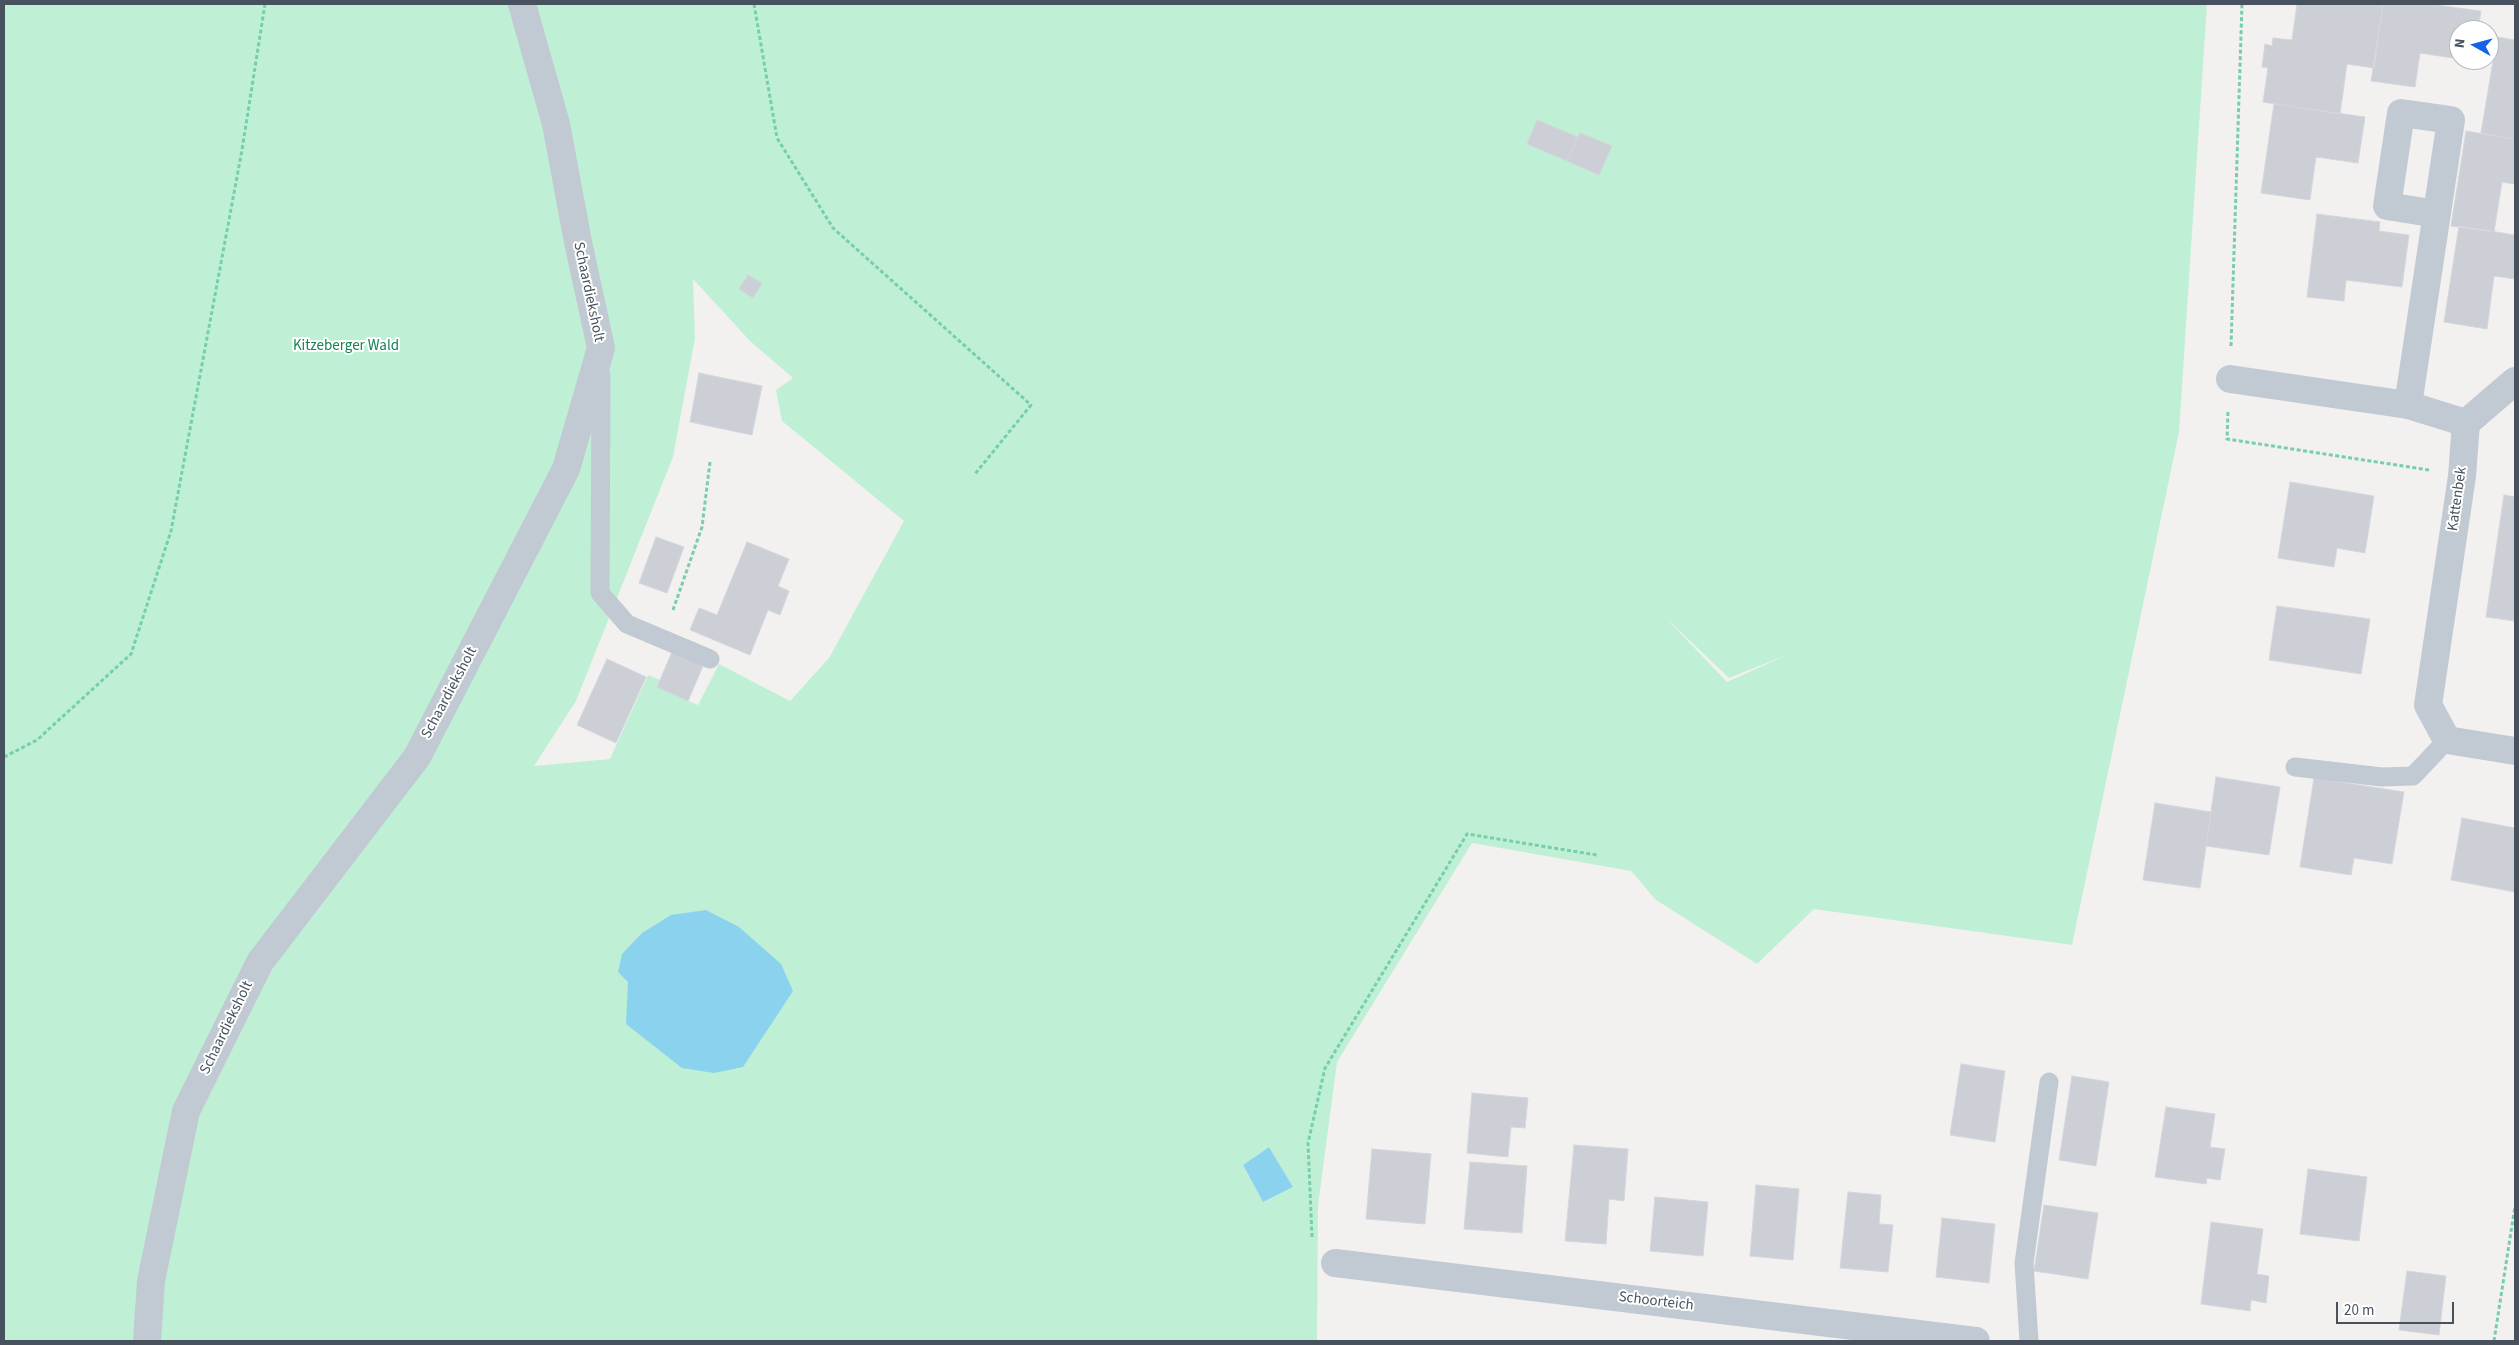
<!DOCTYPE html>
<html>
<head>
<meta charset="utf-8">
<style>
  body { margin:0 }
  #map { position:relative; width:2519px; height:1345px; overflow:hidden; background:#f3f1f0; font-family:"Source Sans 3",sans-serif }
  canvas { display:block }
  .frame { position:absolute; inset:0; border:5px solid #48525e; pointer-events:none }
  .north { position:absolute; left:2449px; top:20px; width:50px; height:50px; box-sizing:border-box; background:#fff; border:1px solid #b6babf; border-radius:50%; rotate:277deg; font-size:14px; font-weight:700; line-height:20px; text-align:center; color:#48525e }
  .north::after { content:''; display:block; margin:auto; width:18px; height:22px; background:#1662e8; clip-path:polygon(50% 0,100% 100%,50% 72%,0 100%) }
  .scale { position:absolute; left:2336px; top:1302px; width:118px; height:22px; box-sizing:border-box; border:2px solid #48525e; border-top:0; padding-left:6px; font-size:15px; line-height:18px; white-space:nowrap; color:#48525e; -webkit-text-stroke:4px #fff; paint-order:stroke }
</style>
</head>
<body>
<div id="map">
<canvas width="2519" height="1345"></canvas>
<div class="frame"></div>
<div class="north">N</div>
<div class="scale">20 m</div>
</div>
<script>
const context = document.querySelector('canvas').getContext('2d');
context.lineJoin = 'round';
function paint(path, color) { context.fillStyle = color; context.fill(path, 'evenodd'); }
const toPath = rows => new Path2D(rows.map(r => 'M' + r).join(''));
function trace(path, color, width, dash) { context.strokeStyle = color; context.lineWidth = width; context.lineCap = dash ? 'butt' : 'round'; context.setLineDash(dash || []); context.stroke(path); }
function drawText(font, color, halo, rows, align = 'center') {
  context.font = font + ' "Source Sans 3",sans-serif'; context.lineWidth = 4; context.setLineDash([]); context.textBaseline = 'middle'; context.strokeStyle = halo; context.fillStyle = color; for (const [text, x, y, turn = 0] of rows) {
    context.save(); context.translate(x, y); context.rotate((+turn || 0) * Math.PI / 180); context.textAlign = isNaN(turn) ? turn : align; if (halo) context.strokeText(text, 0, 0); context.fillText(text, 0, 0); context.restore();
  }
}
const green = toPath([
  [4,4,2207,4,2179,432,2072,945,1814,909,1757,964,1656,900,1631,871,1472,843,1337,1062,1318,1206,1317,1341,4,1341],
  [693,279,750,341,793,378,776,390,782,421,904,521,829,658,790,701,719,664,698,705,657,687,660,680,648,675,610,759,534,766,576,701,673,457,695,338],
  [1666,618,1729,678,1789,654,1727,682],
  [1269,1147,1293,1187,1263,1202,1243,1165]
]);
const water = toPath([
  [706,910,739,927,781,964,793,991,743,1067,714,1073,682,1068,626,1024,628,982,618,972,622,954,642,933,671,915],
  [1269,1147,1293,1187,1263,1202,1243,1165]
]);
const building = toPath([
  [2297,4,2383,4,2374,68,2347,64,2340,114,2263,102,2268,68,2262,67,2265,44,2272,46,2273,38,2292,40,2297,4],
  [2383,4,2429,4,2481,11,2478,30,2459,30,2459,59,2420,53,2415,87,2371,81,2383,4],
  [2497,37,2515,40,2515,139,2481,133,2497,37],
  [2274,104,2365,117,2358,163,2316,157,2310,200,2261,193,2274,104],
  [1537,120,1578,137,1567,161,1527,144,1537,120],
  [2466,131,2515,139,2515,184,2502,182,2494,232,2451,226,2466,131],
  [1580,133,1612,146,1599,175,1567,161,1580,133],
  [2317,214,2380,222,2379,231,2409,235,2402,287,2346,280,2344,301,2307,297,2317,214],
  [2459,226,2515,235,2515,279,2494,276,2487,329,2444,322,2459,226],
  [748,275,762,283,753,298,739,289,748,275],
  [699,373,762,386,752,435,690,422,699,373],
  [2290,482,2374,496,2365,553,2337,548,2334,567,2278,558,2290,482],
  [2504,495,2515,497,2515,621,2486,617,2504,495],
  [656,537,684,547,667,593,639,583,656,537],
  [747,542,789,559,778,586,789,591,780,615,768,610,750,655,690,630,699,608,717,615,747,542],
  [2277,606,2370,619,2361,674,2269,660,2277,606],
  [672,652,703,666,688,701,657,687,672,652],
  [607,659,646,677,616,743,577,725,607,659],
  [2216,777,2280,787,2269,855,2206,846,2216,777],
  [2314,778,2404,792,2392,864,2354,858,2351,875,2300,867,2314,778],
  [2155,803,2211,812,2200,888,2143,880,2155,803],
  [2462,818,2515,828,2515,892,2451,880,2462,818],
  [1961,1064,2005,1071,1995,1142,1950,1135,1961,1064],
  [2072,1076,2109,1082,2096,1166,2059,1160,2072,1076],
  [1472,1093,1528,1098,1525,1128,1511,1127,1508,1157,1467,1153,1472,1093],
  [2166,1107,2215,1114,2210,1147,2225,1149,2220,1180,2207,1178,2206,1184,2155,1177,2166,1107],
  [1574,1145,1628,1149,1624,1201,1609,1199,1606,1244,1565,1241,1574,1145],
  [1372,1149,1431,1154,1425,1224,1366,1219,1372,1149],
  [1470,1162,1527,1166,1522,1233,1464,1229,1470,1162],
  [2308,1169,2367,1177,2359,1241,2300,1234,2308,1169],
  [1756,1185,1799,1189,1793,1260,1750,1256,1756,1185],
  [1848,1192,1881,1195,1879,1224,1893,1225,1888,1272,1840,1268,1848,1192],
  [1655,1197,1708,1202,1703,1256,1650,1251,1655,1197],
  [2044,1205,2098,1213,2088,1279,2034,1271,2044,1205],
  [1942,1218,1995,1224,1989,1283,1936,1277,1942,1218],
  [2211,1222,2263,1229,2257,1274,2269,1276,2266,1303,2251,1300,2250,1311,2201,1304,2211,1222],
  [2407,1271,2446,1276,2439,1335,2399,1330,2407,1271]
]);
const path = toPath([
  [754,4,777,138,833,228,1031,405,975,474],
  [2231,346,2242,4],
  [2228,412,2227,439,2429,470],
  [673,610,702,527,710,462],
  [4,757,37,740,131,654,171,531,242,150,265,4],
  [1312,1237,1308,1143,1325,1068,1467,834,1597,855],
  [2494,1341,2515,1206]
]);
const service = toPath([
  [601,375,600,593,627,624,710,659],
  [2295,767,2382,777,2413,776,2447,740],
  [2029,1341,2024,1263,2049,1082]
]);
const pedestrian = toPath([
  [2408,405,2451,120,2401,113,2387,206,2437,214],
  [2466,423,2515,381]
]);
const minor = toPath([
  [2230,379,2408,405,2466,423,2462,476,2428,705,2447,740,2515,751],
  [1335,1263,1976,1341],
  [147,1341,151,1281,186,1111,260,962,417,757,566,469,601,348,578,242,556,124,522,4]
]);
const streetNames = [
  ["Schaardieksholt",588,292,78],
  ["Kattenbek",2458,499,-82],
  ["Schaardieksholt",450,693,-62],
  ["Schaardieksholt",227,1028,-64],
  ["Schoorteich",1656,1302,7]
];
const parkNames = [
  ["Kitzeberger Wald",346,347]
];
paint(green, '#bff0d5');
paint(water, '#8bd2ee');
paint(building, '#cccfd6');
trace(building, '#d4d6dc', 1);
trace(path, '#76cfaa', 3, [4, 2.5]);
trace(service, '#c1cad2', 19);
trace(pedestrian, '#c1cad2', 28);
trace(minor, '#c1cad2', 28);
drawText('15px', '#48525e', '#fff', streetNames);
drawText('15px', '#168354', '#fff', parkNames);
</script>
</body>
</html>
